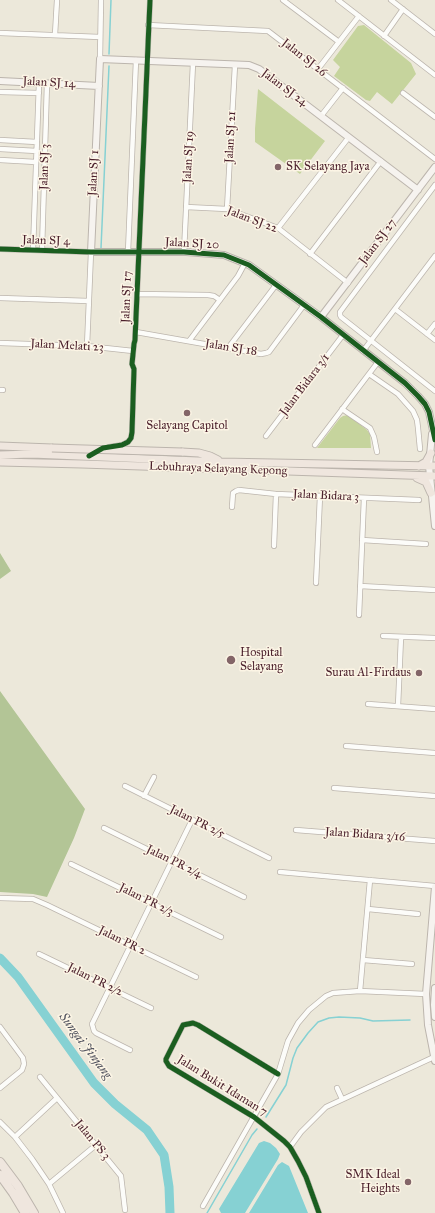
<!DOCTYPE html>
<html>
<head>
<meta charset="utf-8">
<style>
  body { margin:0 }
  canvas { display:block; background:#ece8da }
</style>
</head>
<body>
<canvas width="435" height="1213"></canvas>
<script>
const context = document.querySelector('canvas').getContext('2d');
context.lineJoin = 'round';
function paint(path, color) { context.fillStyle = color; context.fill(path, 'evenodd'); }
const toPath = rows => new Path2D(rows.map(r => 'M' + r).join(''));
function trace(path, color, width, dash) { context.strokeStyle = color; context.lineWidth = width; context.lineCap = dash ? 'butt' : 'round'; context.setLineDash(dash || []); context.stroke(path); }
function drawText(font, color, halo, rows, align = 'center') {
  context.font = font + ' "IM FELL Great Primer",serif'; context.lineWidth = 3; context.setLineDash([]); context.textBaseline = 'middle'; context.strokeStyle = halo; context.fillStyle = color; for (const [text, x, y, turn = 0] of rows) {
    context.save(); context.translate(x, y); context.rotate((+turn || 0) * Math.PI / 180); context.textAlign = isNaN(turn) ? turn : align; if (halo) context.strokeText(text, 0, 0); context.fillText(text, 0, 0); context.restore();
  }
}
const green = toPath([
  [364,25,411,63,416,74,392,104,377,92,370,101,366,100,334,76,340,67,333,60,358,26],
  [258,89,325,141,300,174,255,142,255,129],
  [348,415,367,430,370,434,371,448,317,448,340,418,343,416]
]);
const forest = toPath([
  [0,553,11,571,0,579],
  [0,691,85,809,74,838,47,897,33,894,0,892]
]);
const water = toPath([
  [264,1141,270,1143,276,1148,280,1154,278,1159,245,1213,221,1213,219,1209,259,1143],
  [282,1162,289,1166,308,1213,249,1213,278,1165]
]);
const stream = toPath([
  [109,54,111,0],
  [101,248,109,66],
  [266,1117,286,1085,293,1058,297,1048,308,1033,318,1022,329,1018,339,1017,360,1018,373,1021,410,1020],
  [207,1213,252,1135,257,1129]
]);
const river = toPath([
  [0,958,18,977,94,1083,115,1104,147,1130,164,1155,169,1187,170,1213]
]);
const street = toPath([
  [283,0,339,42],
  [338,0,435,75],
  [391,0,435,34],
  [148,25,268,31,435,159],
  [0,33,100,37],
  [55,35,57,0],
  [384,36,403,9],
  [100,59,101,0],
  [318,69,359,16],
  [0,92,39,93],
  [403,93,435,117],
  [321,116,343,88],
  [0,140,37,142],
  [0,149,37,151],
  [0,160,36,162],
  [435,185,340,312,340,315,341,317,435,391],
  [186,207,227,209,278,228,348,283],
  [227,209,235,65],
  [278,228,349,137],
  [0,249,91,252,87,346],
  [33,250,39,83],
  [42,250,47,83],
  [128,252,136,60],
  [184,252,193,63],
  [310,254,381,161],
  [137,294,208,295,214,296,220,300],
  [0,298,89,301],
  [395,309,435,340],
  [136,332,261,354,266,353,269,352,304,305],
  [427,334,435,324],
  [189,341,238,276,245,263],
  [0,343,87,346,133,351],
  [228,348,276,285],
  [363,351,435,256],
  [369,374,398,394,413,411,417,420,418,428,420,449],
  [0,390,3,390],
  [342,409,370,428,374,437,377,452],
  [266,436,343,335],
  [315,445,378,362],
  [109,447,122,445,128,442,131,438,132,432,134,369,132,364,134,344,135,340,150,0],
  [232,507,233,493,236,491,239,490,276,494,419,500],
  [362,540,426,544],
  [274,546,276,494],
  [316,583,320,496],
  [360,586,435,590],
  [359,615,364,498],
  [383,636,435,638],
  [368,704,435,709],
  [398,706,401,637],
  [346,746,435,753],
  [125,786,269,858],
  [334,788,435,796],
  [144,796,154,777],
  [104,828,244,897],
  [296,830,435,841],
  [71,864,221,937],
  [280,872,435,886],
  [0,898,33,899,47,905,196,977],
  [368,909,418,914],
  [39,954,151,1008],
  [363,960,412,964],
  [360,991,370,880],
  [0,1027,23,1058,24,1064,22,1070,0,1088],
  [130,1050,96,1033,94,1031,92,1024,192,820],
  [278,1074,198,1025,193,1023,183,1025,166,1059,166,1061,169,1066,254,1117,284,1141,290,1147,298,1161,306,1177,319,1213],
  [40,1077,121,1176,125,1210],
  [337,1088,342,1099],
  [0,1122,15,1137,32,1159,49,1184,63,1213],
  [15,1137,57,1098],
  [290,1147,301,1132,326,1107,434,1057],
  [49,1184,96,1145],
  [203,1206,278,1074,288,1041,298,1023,309,1010,326,996,333,993,360,991,426,994]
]);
const secondary = toPath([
  [0,81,99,86],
  [418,190,259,69,249,65,100,59,91,252,186,252,224,255,249,265,321,317,405,383,418,396,425,404,429,412,435,440],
  [321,317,435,167],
  [432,434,429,466,435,526],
  [435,887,426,994,428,1025,435,1061],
  [435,988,434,1005,435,1017]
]);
const primary = toPath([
  [0,446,52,448],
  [182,452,199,453,210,456,218,460],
  [0,455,32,454,221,462,435,466],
  [0,462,82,464,435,476],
  [419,466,426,462,431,453],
  [417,478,426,482,431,493]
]);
const highway = toPath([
  [0,1162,18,1186,34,1213],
  [0,1175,13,1193,25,1213]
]);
const primaryBridge = toPath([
  [52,448,182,452]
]);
const cycleway = toPath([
  [0,249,91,252,184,252,224,255,249,265,321,317,405,383,418,396,425,404,429,412,435,440],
  [89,456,103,448,122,445,128,442,131,438,132,432,134,369,132,364,134,344,135,340,150,0],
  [278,1074,198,1025,193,1023,183,1025,166,1059,166,1061,169,1066,254,1117,284,1141,290,1147,298,1161,306,1177,319,1213]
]);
const markers = [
  [278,167,4,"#836568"],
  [187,413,4,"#836568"],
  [231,660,5,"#836568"],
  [419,673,4,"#836568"],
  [408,1182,4,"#836568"]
];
const streetNames = [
  ["Jalan SJ 26",304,58,38],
  ["Jalan SJ 14",49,83,3],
  ["Jalan SJ 24",284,88,37],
  ["Jalan SJ 21",231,137,-87],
  ["Jalan SJ 19",189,157,-87],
  ["Jalan SJ 3",45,167,-88],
  ["Jalan SJ 1",94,173,-87],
  ["Jalan SJ 22",252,220,21],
  ["Jalan SJ 4",46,241,2],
  ["Jalan SJ 27",378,242,-53],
  ["Jalan SJ 20",192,244,3],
  ["Jalan SJ 17",127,297,-88],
  ["Jalan Melati 23",67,346,3],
  ["Jalan SJ 18",231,348,9],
  ["Jalan Bidara 3/1",305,385,-53],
  ["Lebuhraya Selayang Kepong",218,469,2],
  ["Jalan Bidara 3",326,496,3],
  ["Jalan PR 2/5",197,822,26],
  ["Jalan Bidara 3/16",365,835,4],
  ["Jalan PR 2/4",174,862,26],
  ["Jalan PR 2/3",146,900,26],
  ["Jalan PR 2",122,941,26],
  ["Jalan PR 2/2",95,980,26],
  ["Jalan Bukit Idaman 7",222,1086,32],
  ["Jalan PS 3",92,1140,50]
];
const poiNames = [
  ["SK Selayang Jaya",286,167],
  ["Selayang Capitol",187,426,"center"],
  ["Hospital",240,653],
  ["Selayang",240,667],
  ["Surau Al-Firdaus",411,673,"right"],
  ["SMK Ideal",400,1175,"right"],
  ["Heights",400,1189,"right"]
];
const waterNames = [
  ["Sungai Jinjang",85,1046,53]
];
paint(green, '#c6d49d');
paint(forest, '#b3c596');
paint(water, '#86d1d3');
trace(stream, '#86d1d3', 1.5);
trace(river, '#86d1d3', 9);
trace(street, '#bcb5ad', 6);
trace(secondary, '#bcb5ad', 8);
trace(primary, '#bcb5ad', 9);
trace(highway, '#bcb5ad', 10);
trace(street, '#fcfcf9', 4.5);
trace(secondary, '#f6f3ef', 6);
trace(primary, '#efe6de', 7);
trace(highway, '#efe6de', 8);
trace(primaryBridge, '#bcb5ad', 9, []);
trace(primaryBridge, '#efe6de', 7);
trace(cycleway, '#1b5e20', 5);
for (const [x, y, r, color] of markers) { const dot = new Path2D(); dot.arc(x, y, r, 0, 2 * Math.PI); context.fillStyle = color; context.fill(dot); trace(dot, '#fcf5e5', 1.5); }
drawText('12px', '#4a1f2b', '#fcf5e5', streetNames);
drawText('12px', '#4a1f2b', '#fcf5e5', poiNames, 'left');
drawText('italic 13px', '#4f515d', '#fcf5e5', waterNames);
</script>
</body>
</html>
